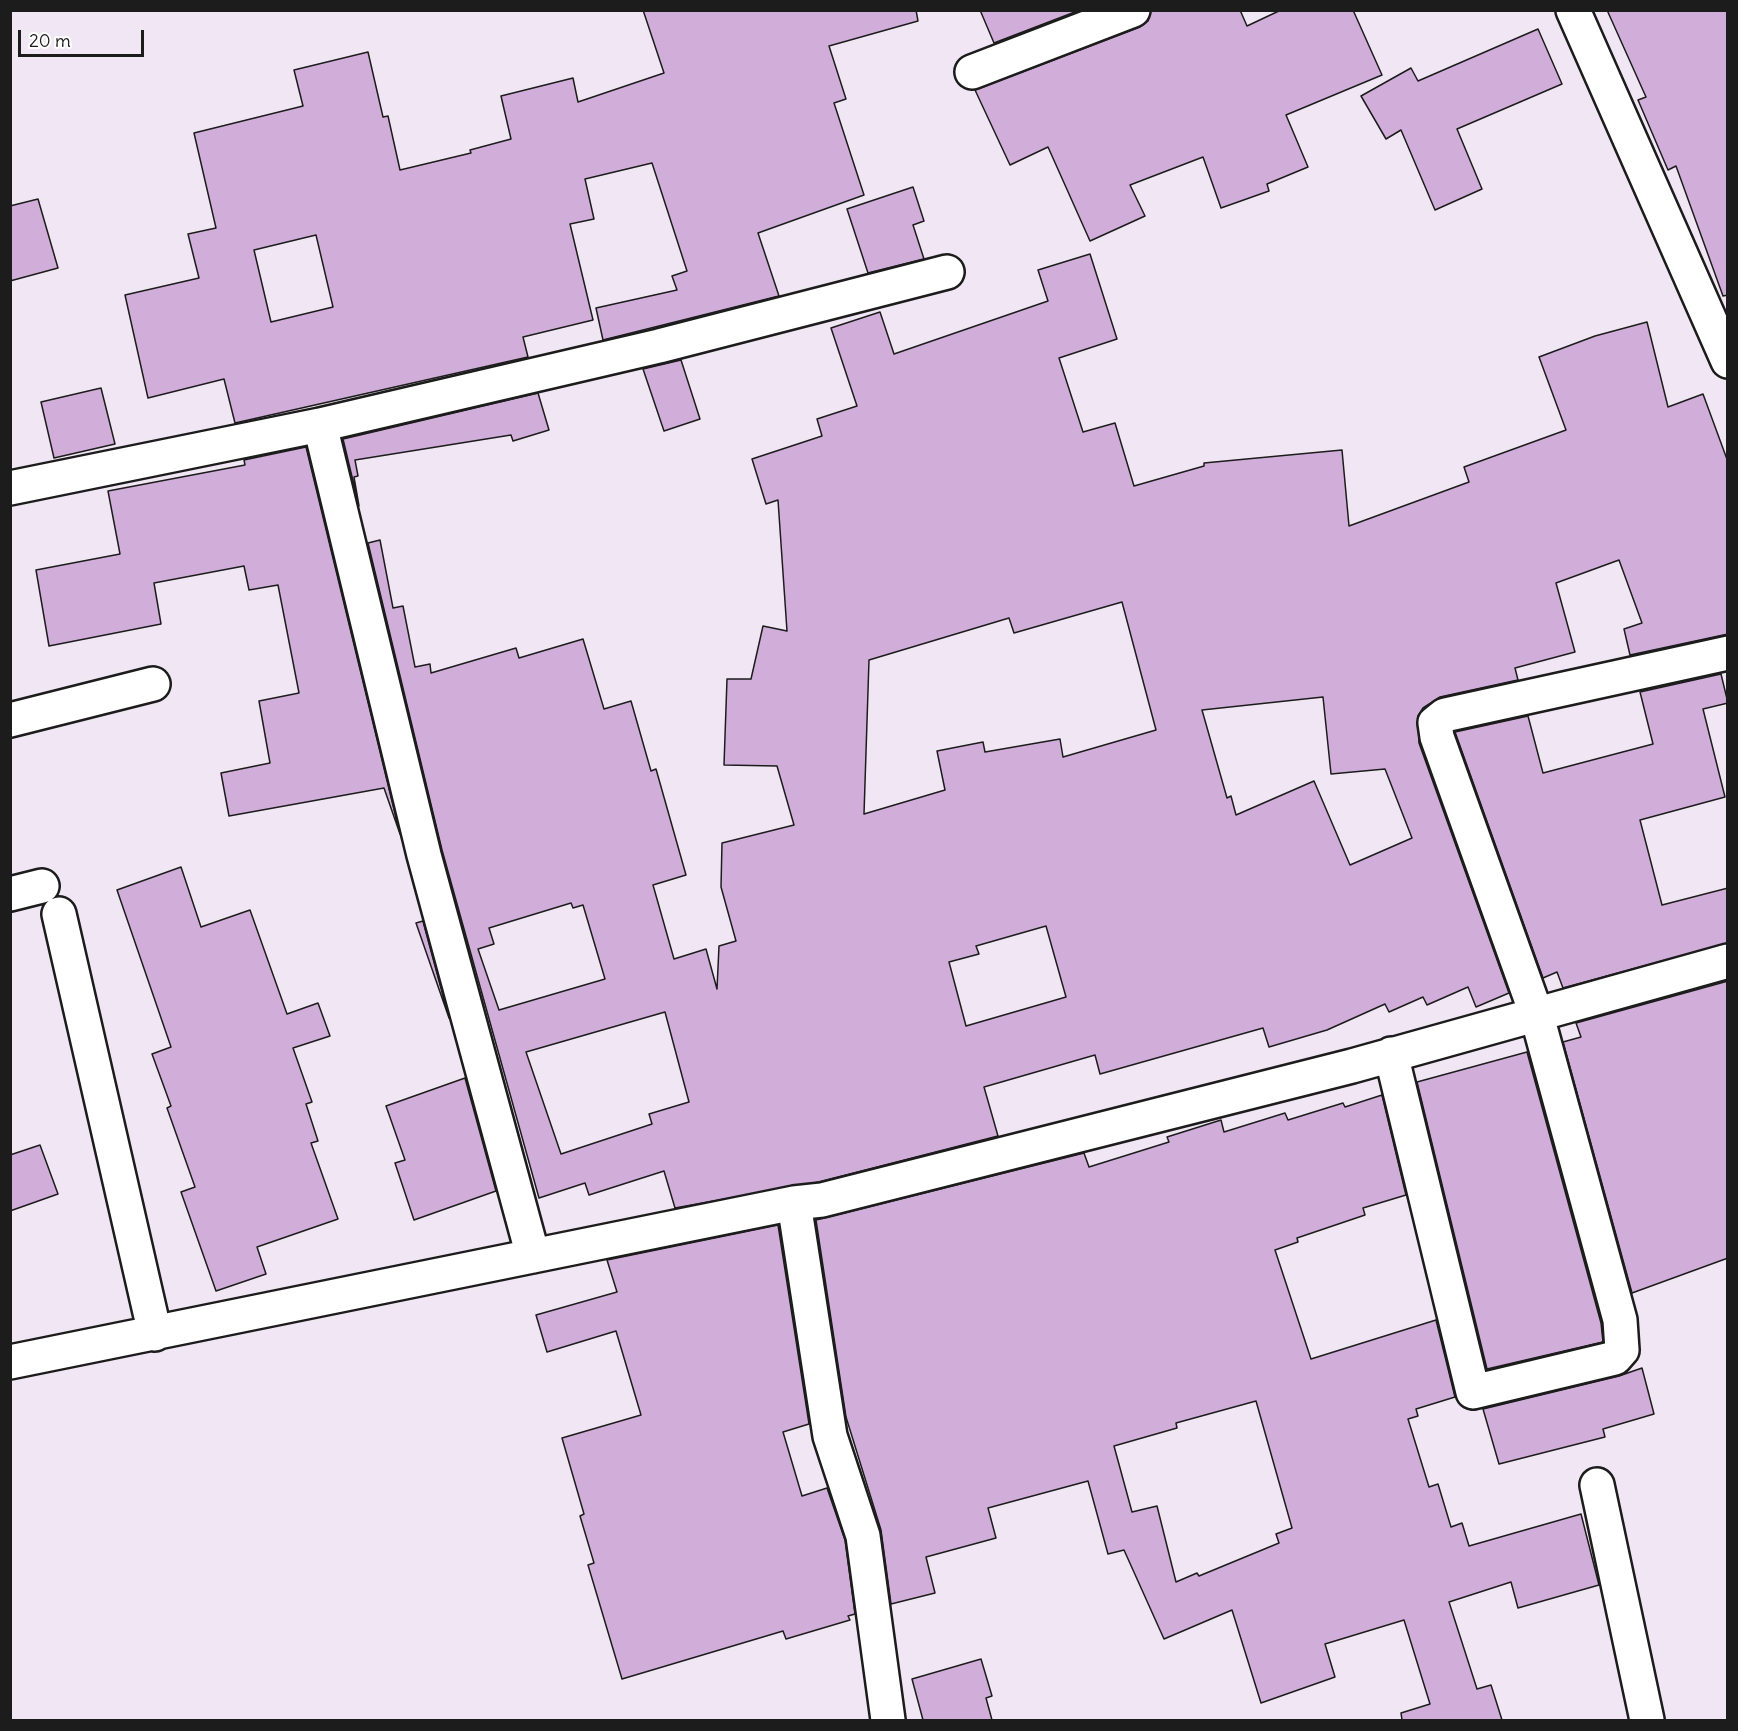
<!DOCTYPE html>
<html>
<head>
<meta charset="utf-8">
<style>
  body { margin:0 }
  #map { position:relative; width:1738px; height:1731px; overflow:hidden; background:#f1e7f4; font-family:Delius,sans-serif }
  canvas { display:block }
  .frame { position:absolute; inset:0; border:12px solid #1c1c1c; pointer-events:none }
  .scale { position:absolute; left:18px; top:30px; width:126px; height:27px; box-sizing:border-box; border:3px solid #1c1c1c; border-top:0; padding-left:8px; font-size:18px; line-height:21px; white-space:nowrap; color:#1c1c1c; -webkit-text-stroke:4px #fff; paint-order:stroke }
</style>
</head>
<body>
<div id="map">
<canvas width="1738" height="1731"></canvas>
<div class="frame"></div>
<div class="scale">20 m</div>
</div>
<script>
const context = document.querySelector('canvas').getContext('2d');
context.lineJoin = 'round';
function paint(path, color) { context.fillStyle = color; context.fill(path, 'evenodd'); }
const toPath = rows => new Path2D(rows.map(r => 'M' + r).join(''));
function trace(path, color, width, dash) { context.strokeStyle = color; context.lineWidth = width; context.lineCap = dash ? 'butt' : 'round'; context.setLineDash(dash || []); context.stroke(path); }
const building = toPath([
  [643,10,916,10,918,21,829,46,846,99,834,103,864,195,758,233,779,296,603,340,596,308,677,290,672,276,687,271,652,163,585,179,594,219,570,224,593,320,523,337,528,357,235,423,224,379,148,398,125,295,199,278,188,234,216,228,194,133,303,106,294,70,368,52,383,117,388,116,400,170,471,153,470,150,511,139,501,96,573,78,578,102,664,73,643,10],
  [316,235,333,307,271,322,254,250,316,235],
  [980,10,1080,10,994,43,980,10],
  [1151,10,1240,10,1247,26,1281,10,1353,10,1382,75,1286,115,1308,167,1267,184,1269,191,1221,208,1203,157,1130,185,1145,216,1090,241,1048,147,1010,165,975,90,1140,27,1148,21,1151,10],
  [1607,10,1728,10,1728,295,1723,296,1676,166,1668,170,1638,100,1646,97,1607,10],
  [1538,29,1562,84,1457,129,1482,189,1435,210,1401,130,1386,139,1361,96,1411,68,1418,81,1538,29],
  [913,187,924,221,913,225,924,259,868,273,847,209,913,187],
  [38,199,58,268,10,281,10,206,38,199],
  [1090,254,1117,339,1059,358,1083,432,1115,423,1134,486,1204,466,1204,463,1342,450,1349,526,1469,482,1464,467,1566,430,1539,357,1595,336,1647,322,1668,407,1703,394,1728,462,1728,634,1630,655,1624,629,1642,623,1619,560,1556,583,1575,652,1515,668,1518,680,1440,697,1423,708,1418,716,1419,743,1509,993,1476,1007,1468,987,1427,1005,1423,997,1389,1012,1385,1004,1327,1030,1269,1047,1263,1028,1100,1074,1095,1055,984,1087,998,1136,819,1182,675,1208,664,1171,589,1195,585,1183,539,1198,442,850,368,543,380,540,393,608,403,606,415,667,430,664,431,673,516,648,519,658,583,639,604,709,631,701,651,771,656,769,686,875,653,885,674,959,706,949,717,989,719,946,736,941,721,887,722,843,794,825,777,766,724,765,727,679,751,679,763,626,787,631,778,500,766,504,752,459,822,436,817,419,857,406,831,328,880,312,894,354,1048,301,1038,270,1090,254],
  [1122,602,1156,730,1063,757,1060,739,985,752,983,742,937,751,945,790,864,814,869,660,1009,618,1014,633,1122,602],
  [1323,697,1331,774,1385,769,1412,838,1350,865,1314,781,1236,815,1231,796,1227,798,1202,710,1323,697],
  [571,903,573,908,583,905,605,979,499,1010,478,949,494,944,489,928,571,903],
  [1046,926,1066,997,966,1026,949,962,979,954,976,946,1046,926],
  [665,1012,689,1102,649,1114,652,1124,561,1154,526,1052,665,1012],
  [681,360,700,419,664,431,643,369,681,360],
  [101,388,115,444,54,458,41,402,101,388],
  [538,393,549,430,513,441,511,435,355,460,358,476,354,477,359,506,343,439,538,393],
  [306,447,400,834,384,788,229,816,221,773,270,763,259,701,299,693,278,585,249,590,244,566,154,583,161,624,49,646,36,570,120,554,108,491,245,465,244,460,306,447],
  [1721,674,1728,703,1703,709,1725,797,1640,820,1662,905,1728,888,1728,943,1563,988,1557,972,1543,978,1455,732,1528,716,1543,773,1653,744,1640,692,1721,674],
  [181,867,201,927,250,910,287,1014,318,1003,330,1036,293,1048,312,1102,306,1104,318,1141,311,1143,338,1219,257,1247,266,1274,216,1291,181,1192,195,1187,167,1108,171,1106,152,1054,171,1047,117,890,181,867],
  [423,921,449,1018,416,923,423,921],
  [1728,981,1728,1258,1632,1293,1563,1042,1581,1037,1576,1023,1728,981],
  [1527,1052,1601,1323,1603,1342,1487,1369,1417,1082,1527,1052],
  [465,1078,496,1191,414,1220,395,1163,405,1160,386,1106,465,1078],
  [1382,1095,1406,1195,1363,1208,1365,1215,1297,1238,1298,1242,1275,1250,1311,1359,1436,1320,1455,1397,1416,1409,1418,1416,1408,1419,1429,1487,1438,1484,1451,1527,1462,1523,1469,1546,1581,1514,1599,1585,1518,1608,1511,1582,1449,1602,1477,1689,1491,1685,1502,1720,1402,1720,1401,1713,1430,1704,1404,1620,1325,1644,1335,1677,1261,1703,1232,1610,1164,1639,1124,1550,1108,1554,1088,1481,988,1508,996,1538,926,1557,935,1593,891,1604,881,1530,846,1417,816,1220,1084,1153,1089,1167,1169,1142,1167,1137,1221,1120,1224,1132,1285,1113,1288,1120,1343,1103,1345,1107,1382,1095],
  [1256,1401,1292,1528,1276,1534,1279,1543,1199,1576,1197,1573,1176,1582,1157,1506,1132,1512,1114,1446,1177,1428,1176,1423,1256,1401],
  [40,1145,58,1194,10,1211,10,1155,40,1145],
  [778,1225,809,1424,783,1432,802,1496,827,1488,845,1540,855,1614,848,1616,850,1620,786,1639,783,1631,622,1679,588,1565,594,1563,580,1516,584,1514,562,1438,641,1415,616,1331,547,1352,536,1315,617,1292,607,1260,778,1225],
  [1642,1368,1654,1414,1603,1429,1605,1437,1499,1464,1483,1409,1619,1376,1642,1368],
  [981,1659,992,1696,986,1698,992,1720,923,1720,912,1679,981,1659]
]);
const minor = toPath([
  [1573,10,1728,361],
  [972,72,1133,10],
  [320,425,424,855,533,1256],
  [10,488,320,425,659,346,947,272],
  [10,720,153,684],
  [10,894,42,886],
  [59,914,155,1334],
  [1391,1054,1473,1392,1615,1358,1622,1350,1620,1320,1537,1016,1437,737,1435,723,1445,715,1728,653],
  [794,1203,830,1436,863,1536,888,1720],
  [10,1362,794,1203,822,1200,1352,1066,1728,961],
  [1597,1485,1647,1720]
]);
paint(building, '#d0aed9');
trace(building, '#1c1c1c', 1.5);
trace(minor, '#1c1c1c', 38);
trace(minor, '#fff', 33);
</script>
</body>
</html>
